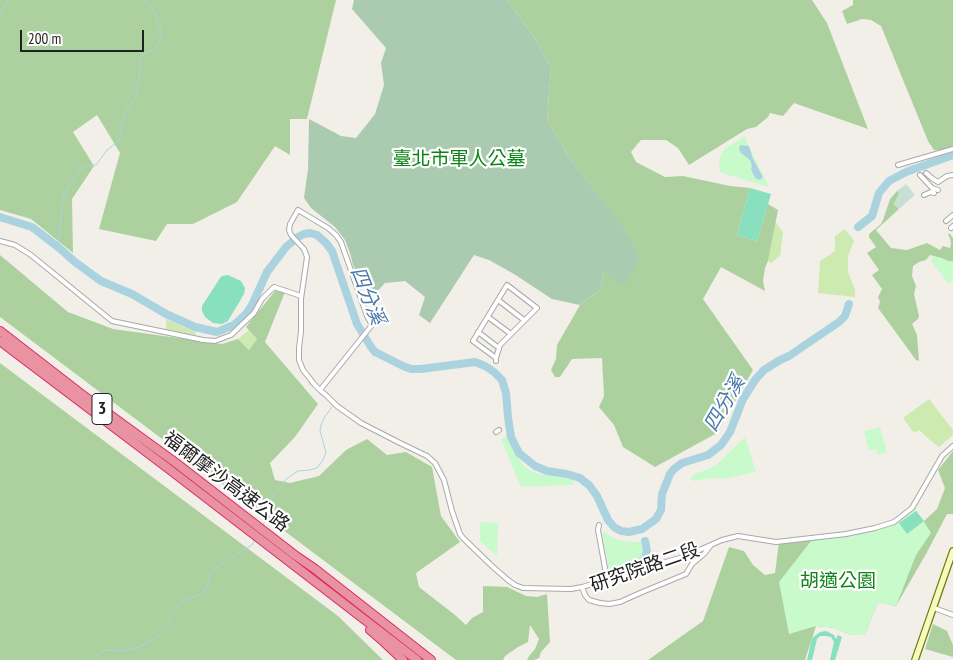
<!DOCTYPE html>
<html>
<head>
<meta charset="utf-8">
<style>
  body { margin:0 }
  #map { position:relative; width:953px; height:660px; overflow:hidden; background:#f2efe9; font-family:"PT Sans Narrow",sans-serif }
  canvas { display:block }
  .scale { position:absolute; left:20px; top:30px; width:124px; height:22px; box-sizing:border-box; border:2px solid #222; border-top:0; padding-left:6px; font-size:15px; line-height:18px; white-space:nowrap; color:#222; -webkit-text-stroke:4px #fff; paint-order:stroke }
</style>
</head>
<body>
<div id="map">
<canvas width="953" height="660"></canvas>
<div class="scale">200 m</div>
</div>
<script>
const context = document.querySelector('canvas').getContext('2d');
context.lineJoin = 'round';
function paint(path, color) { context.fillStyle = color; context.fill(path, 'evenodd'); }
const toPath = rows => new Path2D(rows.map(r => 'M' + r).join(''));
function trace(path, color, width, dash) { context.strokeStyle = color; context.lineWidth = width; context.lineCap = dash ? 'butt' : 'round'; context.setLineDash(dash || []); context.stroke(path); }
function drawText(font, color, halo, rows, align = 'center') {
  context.font = font + ' "PT Sans Narrow","Noto Sans TC",sans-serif'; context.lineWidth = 4.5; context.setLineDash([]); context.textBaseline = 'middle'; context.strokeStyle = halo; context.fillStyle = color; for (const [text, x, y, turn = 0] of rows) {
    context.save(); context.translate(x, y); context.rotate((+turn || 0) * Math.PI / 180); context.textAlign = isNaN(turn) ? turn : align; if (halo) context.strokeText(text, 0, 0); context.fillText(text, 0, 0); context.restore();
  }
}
const grass = toPath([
  [775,222,783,232,780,256,771,263,768,261],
  [845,229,854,241,848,256,848,272,855,290,855,297,818,293,820,261,835,251,835,236],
  [166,319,196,332,195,335,166,330],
  [249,330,257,339,249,350,238,339],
  [929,399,953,430,953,435,939,447,930,440,919,430,914,433,903,418]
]);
const forest = toPath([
  [0,0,336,0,307,119,290,119,290,155,275,146,237,202,193,224,167,224,156,241,99,229,120,153,97,115,73,132,94,166,72,199,73,253,31,219,0,210],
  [507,0,812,0,827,23,868,129,794,103,783,116,770,113,768,117,756,127,747,129,689,165,678,148,666,140,641,140,631,152,636,162,665,177,683,176,730,186,750,188,737,235,757,241,768,204,778,210,768,261,765,268,763,281,765,291,721,267,703,299,753,370,717,433,655,467,623,447,614,425,599,407,604,396,602,358,572,359,560,377,555,377,551,370,556,359,557,345,580,305,601,289,603,272,629,236,569,157,547,120,551,68,536,40],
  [853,0,953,0,953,146,941,150,934,150,928,141,881,26,871,20,862,19,847,24,842,11,853,5],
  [898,190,899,194,894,204,899,209,876,230,891,248,907,250,927,243,940,250,943,246,950,248,951,244,950,238,948,235,949,233,953,238,953,261,948,261,941,258,930,255,926,260,919,262,913,266,912,276,916,286,914,294,919,316,918,319,912,324,917,335,919,361,916,360,878,308,880,302,878,297,882,289,872,275,879,270,867,253,876,247,869,237,869,234,881,224,883,220,890,199],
  [0,255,68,312,113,329,222,344,238,339,249,350,257,339,246,327,275,291,285,292,265,342,318,404,295,437,270,463,275,480,290,483,319,476,346,450,367,439,387,455,406,452,432,467,441,516,460,542,416,573,419,587,455,615,466,625,472,618,483,612,483,586,507,587,526,596,537,597,547,594,550,642,541,652,539,658,534,660,527,660,529,656,535,649,539,639,530,625,528,642,518,647,505,656,503,660,456,660,0,317],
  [0,363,338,616,383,660,0,660],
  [953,451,953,514,947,514,926,554,896,606,878,602,865,635,850,635,836,628,816,626,805,660,648,660,703,621,729,547,744,551,753,565,765,575,775,573,779,542,907,533,924,521,937,509,945,488,938,470],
  [933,624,947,631,953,645,953,657,925,649]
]);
const wetland = toPath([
  [906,184,915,195,899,209,894,204,899,194,898,190]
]);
const cemetery = toPath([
  [354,0,507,0,536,40,551,68,547,120,569,157,622,226,629,236,639,259,635,268,623,286,603,272,601,289,580,305,552,299,514,274,489,260,474,255,430,323,419,315,425,297,405,281,385,283,372,297,362,283,353,265,350,253,345,240,335,227,311,208,304,198,308,169,309,119,341,136,356,138,375,114,384,85,381,63,386,48,352,9]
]);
const park = toPath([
  [745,136,747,143,769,187,722,173,720,171,719,160,724,149],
  [933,256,941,258,948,261,953,261,953,282,948,283,931,261],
  [880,427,887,452,878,455,876,449,869,451,864,431],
  [507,436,518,457,524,466,531,471,539,474,573,479,574,485,521,487,501,439],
  [745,437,756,472,723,479,713,478,694,481,690,479,693,475,715,466],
  [915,507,931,533,916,555,896,606,878,602,865,635,850,635,836,628,816,626,789,634,779,582,811,541,875,531,895,524],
  [480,522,498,523,497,556,480,541],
  [602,531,617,540,630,542,642,542,650,565,610,576]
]);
const pitch = toPath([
  [750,188,771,194,757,241,737,235],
  [228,275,241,281,245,288,244,294,228,321,222,324,213,323,205,317,202,311,202,306,220,278,222,276],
  [916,511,924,521,907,534,899,523],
  [826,631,834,635,836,639,838,635,842,637,835,660,830,660,834,642,831,637,826,636,820,636,817,639,812,660,807,660,812,638,820,632]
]);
const water = toPath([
  [740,145,749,146,753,159,763,177,760,180,755,178,751,169,752,166,750,160,741,153,739,149]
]);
const stream = toPath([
  [0,14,6,5,7,0],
  [58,247,63,197,78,172,85,166,96,165,107,150,119,141,121,136,121,127,126,111,136,96,140,70,140,60,145,53,156,48,162,33,154,11,147,4,145,0],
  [373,356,375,352],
  [262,527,265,521,268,505,272,497,280,489,285,480,298,471,310,470,317,468,323,460,326,452,320,431,321,425,324,418,332,407],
  [172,610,179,604,198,595,207,589,211,572,220,565,252,545,255,539],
  [91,660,104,650,123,651,139,647,153,640,168,627,172,617]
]);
const river = toPath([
  [0,217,32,227,58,247,75,262,101,281,132,294,166,314,195,327,217,332,234,325,246,314,252,305,267,272,286,247,298,237,304,234,310,233,317,235,326,243,332,251,357,324,371,347,375,352,403,366,411,369,421,369,475,362,485,366,494,372,502,380,506,393,508,417,511,437,519,453,535,466,547,471,567,474,580,478,589,485,597,496,608,520,614,527,621,531,629,532,642,529,656,519,661,510,662,494,670,474,674,469,682,463,708,455,721,445,730,432,743,399,755,380,764,370,780,360,789,356,839,322,845,316,849,304],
  [858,227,872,216,879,193,889,181,906,172,953,155],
  [611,573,640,563,645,558,647,550,645,541]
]);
const minor = toPath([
  [898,165,953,149],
  [926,173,933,179,938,182,947,176,953,175],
  [920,175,932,188,938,190],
  [924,195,931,192,934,193],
  [946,221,953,215],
  [951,228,953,226],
  [0,241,15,245,31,255,112,321,203,340,215,341,231,335,254,313,262,299,274,287,301,296],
  [498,300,524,320],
  [488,317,511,334],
  [478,332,499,348],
  [496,361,496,358,500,345,537,308,507,285,473,341,496,358],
  [320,390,372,325,367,316,341,242,336,235,328,228,298,210,290,224,289,230,291,235,304,249,307,257,301,299,301,331,299,348,299,360,303,370,311,380,313,383,320,390,327,396,337,406,361,423,400,443,427,456,435,463,444,480,452,511,460,534,463,538,493,567,508,580,515,585,523,588,571,589,582,587,686,556,722,540,738,536,776,542,846,534,875,528,894,522,912,508,942,456,953,446],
  [496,432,499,430],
  [599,525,598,530,607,579],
  [582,587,585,595,589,600,600,603,609,604,620,602,640,593,686,574,692,564,704,554,711,545],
  [934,608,953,615]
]);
const secondary = toPath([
  [915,660,953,551]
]);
const motorway = toPath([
  [0,331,80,393,176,463,296,556,315,569,431,660],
  [0,341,169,469,417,660],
  [370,630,384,642,403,660]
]);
const shields = [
  [102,409,20]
];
const shieldNames = [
  ["3",102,409]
];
const parkNames = [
  ["臺北市軍人公墓",459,160],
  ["胡適公園",838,582]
];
const streetNames = [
  ["福爾摩沙高速公路",226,482,37],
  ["研究院路二段",645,568,-19]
];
const waterNames = [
  ["四分溪",367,296,68],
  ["四分溪",725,404,-60]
];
paint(grass, '#cdebb0');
paint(forest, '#add19e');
paint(wetland, '#c6e0d4');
paint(cemetery, '#aacbaf');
paint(park, '#c8facc');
paint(pitch, '#88e0be');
paint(water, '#aad3df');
trace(stream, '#aad3df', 1);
trace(river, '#aad3df', 8);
trace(minor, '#a9a9a9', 6);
trace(secondary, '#707d05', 8);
trace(motorway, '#dc2a67', 10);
trace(minor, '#fff', 4);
trace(secondary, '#f7fabf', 5.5);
trace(motorway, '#e892a2', 8);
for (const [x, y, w] of shields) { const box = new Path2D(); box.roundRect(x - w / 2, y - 15.5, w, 31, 4); context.fillStyle = '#fff'; context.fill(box); trace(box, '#222', 1); }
drawText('bold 18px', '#222', null, shieldNames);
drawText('19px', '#0c8416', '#fff', parkNames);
drawText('19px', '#222', '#fff', streetNames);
drawText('italic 20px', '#4a7aab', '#fff', waterNames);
</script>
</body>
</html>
